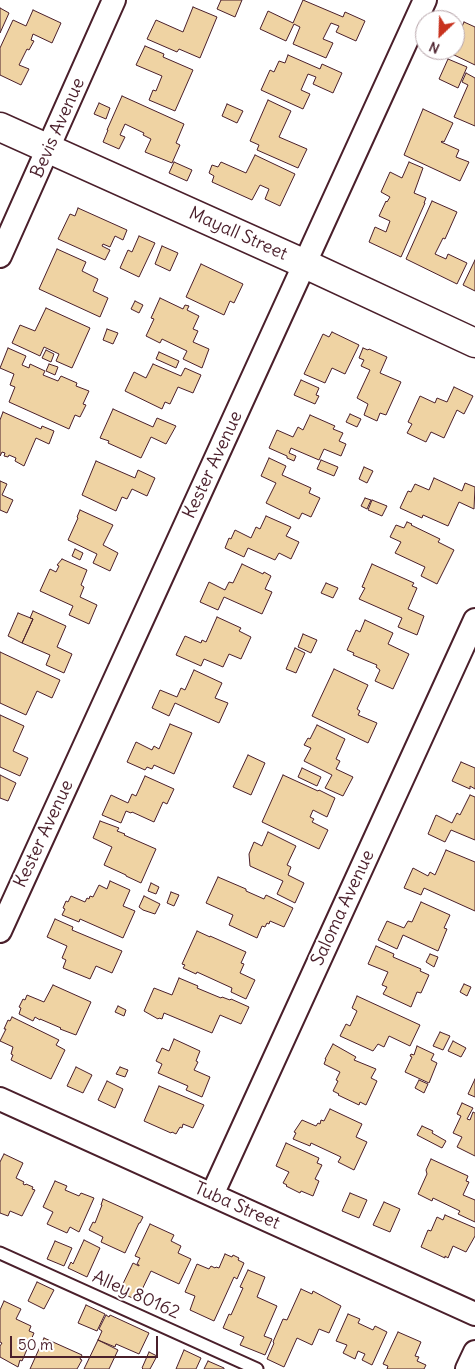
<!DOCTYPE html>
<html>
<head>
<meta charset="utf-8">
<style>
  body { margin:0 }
  #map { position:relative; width:475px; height:1369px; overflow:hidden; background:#fff; font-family:Delius,sans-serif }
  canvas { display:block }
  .north { position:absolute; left:415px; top:10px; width:50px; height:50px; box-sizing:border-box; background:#fff; border:1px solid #b7a5aa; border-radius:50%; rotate:204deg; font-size:14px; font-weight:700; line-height:20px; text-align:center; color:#4a1f2b }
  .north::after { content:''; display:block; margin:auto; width:18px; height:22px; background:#c8321e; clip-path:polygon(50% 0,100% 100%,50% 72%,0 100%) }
  .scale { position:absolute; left:10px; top:1336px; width:148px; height:22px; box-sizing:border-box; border:2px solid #4a1f2b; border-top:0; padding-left:6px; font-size:15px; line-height:18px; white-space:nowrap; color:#4a1f2b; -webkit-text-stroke:4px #fff; paint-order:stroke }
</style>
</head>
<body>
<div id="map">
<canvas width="475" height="1369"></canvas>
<div class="north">N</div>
<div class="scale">50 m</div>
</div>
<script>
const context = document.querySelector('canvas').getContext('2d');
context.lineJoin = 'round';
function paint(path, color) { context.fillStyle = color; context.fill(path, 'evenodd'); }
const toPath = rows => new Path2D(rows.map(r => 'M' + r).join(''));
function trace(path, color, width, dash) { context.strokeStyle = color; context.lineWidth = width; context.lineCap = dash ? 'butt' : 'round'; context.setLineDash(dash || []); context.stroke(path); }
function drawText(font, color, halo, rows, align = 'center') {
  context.font = font + ' Delius,sans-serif'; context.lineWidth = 4; context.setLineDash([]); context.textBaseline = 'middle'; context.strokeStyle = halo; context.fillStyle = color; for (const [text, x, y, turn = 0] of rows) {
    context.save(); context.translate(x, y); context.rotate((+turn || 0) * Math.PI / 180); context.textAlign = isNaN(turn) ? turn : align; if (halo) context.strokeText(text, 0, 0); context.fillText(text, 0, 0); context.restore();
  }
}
const building = toPath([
  [221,0,242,0,235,17,217,9,221,0],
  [303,0,343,17,345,12,365,21,356,41,336,32,339,26,331,23,323,39,333,43,326,58,293,44,300,27,294,24,286,41,260,29,268,11,293,23,303,0],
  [193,7,217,17,200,58,179,49,177,52,147,39,156,20,183,32,193,7],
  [0,8,9,13,0,33,0,8],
  [33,10,61,23,52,43,33,34,31,40,34,41,29,50,27,49,19,65,29,69,21,85,0,75,0,48,13,20,26,26,33,10],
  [464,22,475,27,475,65,450,53,452,50,455,50,455,43,464,22],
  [145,46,164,54,163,57,193,70,175,111,149,100,153,90,156,91,162,76,136,65,145,46],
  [288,55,320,69,322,64,342,73,333,93,313,84,316,77,308,74,301,90,310,94,303,109,261,90,270,70,274,72,279,61,285,63,288,55],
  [448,59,467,67,458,88,439,79,448,59],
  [466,73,475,78,475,126,454,117,468,85,462,82,466,73],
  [122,96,184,124,176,143,180,145,172,163,145,152,151,139,143,135,144,133,125,124,120,135,125,137,119,149,103,142,108,130,107,130,122,96],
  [268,100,291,111,279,137,307,149,298,168,257,150,259,145,250,141,268,100],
  [99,103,110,108,106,119,94,114,99,103],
  [227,104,243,111,237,123,222,116,227,104],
  [423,109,453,123,444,142,442,141,441,142,459,150,456,157,469,162,460,181,404,155,423,109],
  [255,155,295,174,280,206,265,199,269,189,260,185,252,200,212,182,214,176,209,173,212,165,218,167,221,162,246,173,255,155],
  [174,162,192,170,187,181,169,173,174,162],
  [409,162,423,168,414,193,426,198,424,203,425,203,401,257,369,242,375,227,386,232,390,221,379,216,386,201,387,202,390,197,381,192,390,172,402,178,409,162],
  [432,201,457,212,445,239,443,238,435,254,446,259,448,254,467,263,457,284,406,259,432,201],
  [78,208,127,230,123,240,115,236,110,247,103,244,102,246,110,250,105,260,58,239,70,214,75,216,78,208],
  [139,236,155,243,139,277,120,268,128,250,132,252,139,236],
  [162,246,178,253,170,271,155,264,162,246],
  [57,249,86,262,82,271,98,279,93,291,108,298,100,317,39,289,57,249],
  [475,260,475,291,463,285,475,260],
  [201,264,243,284,234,303,230,301,224,315,186,297,201,264],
  [160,298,183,309,185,305,189,306,187,310,199,316,193,329,198,331,193,342,209,349,202,368,183,359,187,351,162,339,160,343,146,336,154,319,151,318,160,298],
  [135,301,143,305,139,313,131,309,135,301],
  [46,308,90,328,72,368,56,361,59,354,44,347,40,356,12,343,20,325,35,331,46,308],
  [107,329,118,333,113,344,103,340,107,329],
  [332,332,359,345,345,374,332,368,325,383,304,374,323,334,329,337,332,332],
  [8,348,26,356,22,365,29,368,30,364,45,371,43,375,58,381,61,376,77,383,76,386,89,391,83,404,86,405,80,417,75,415,69,429,9,402,15,387,10,385,14,374,0,368,8,348],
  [363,348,368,350,369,349,387,357,380,373,401,382,386,415,380,413,377,421,364,415,368,404,357,398,370,370,361,366,364,360,359,358,363,348],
  [46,350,54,354,51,362,42,358,46,350],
  [159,352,179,361,176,368,156,359,159,352],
  [49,364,58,367,55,375,46,371,49,364],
  [153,364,181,376,185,368,201,375,193,393,178,387,170,404,165,402,162,409,125,391,134,372,146,378,153,364],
  [301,380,319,388,316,395,319,396,315,404,294,395,301,380],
  [454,387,473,396,464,414,457,410,444,438,431,432,426,442,407,433,412,424,408,422,420,396,435,403,437,398,447,402,454,387],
  [113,409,153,427,157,418,176,426,166,444,151,437,141,458,108,443,109,441,100,438,113,409],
  [3,412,41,429,42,426,54,431,49,444,36,438,24,466,15,461,16,458,9,455,8,457,4,456,5,453,2,452,0,456,0,420,3,412],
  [350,414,361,419,357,427,346,422,350,414],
  [310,415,335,426,333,429,343,433,339,441,346,444,341,456,324,449,319,460,291,448,289,453,296,456,294,461,287,458,287,456,269,448,277,430,293,437,298,427,303,430,310,415],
  [269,458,286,466,282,475,311,488,309,493,320,498,311,517,302,513,299,519,266,503,276,483,261,476,269,458],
  [321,460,338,467,334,476,317,469,321,460],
  [96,461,135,478,138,470,155,478,147,496,132,489,127,499,122,497,116,511,82,495,96,461],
  [364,467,373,471,367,483,359,479,364,467],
  [434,478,462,491,465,483,475,487,474,509,459,502,448,526,423,515,422,518,400,508,408,491,411,492,415,484,429,490,434,478],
  [0,481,7,484,2,495,13,500,7,513,0,510,0,481],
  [365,498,371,500,367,509,361,506,365,498],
  [372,500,387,506,382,516,368,510,372,500],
  [80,510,113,525,103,545,118,553,110,571,93,563,97,554,68,540,78,518,77,517,80,510],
  [266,516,291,527,286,536,299,542,291,559,279,553,275,560,248,548,244,557,225,548,229,538,231,539,235,530,251,538,256,527,260,529,266,516],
  [407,522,412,524,411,525,440,539,438,542,454,550,437,584,421,576,425,567,395,553,401,542,390,537,396,525,404,528,407,522],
  [75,549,83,553,80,560,72,556,75,549],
  [62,559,87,570,81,585,84,587,80,597,97,605,89,624,69,615,73,606,40,591,50,569,56,572,59,566,57,565,62,559],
  [242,564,263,574,264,572,271,576,265,589,272,592,262,614,224,597,218,610,200,602,209,582,225,590,229,582,233,583,242,564],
  [372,564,414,583,412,586,417,588,408,609,424,616,417,635,398,627,402,618,359,599,365,588,362,587,372,564],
  [326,583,338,588,333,598,321,593,326,583],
  [33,611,66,626,57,647,72,654,64,673,46,665,50,655,22,643,33,619,30,618,33,611],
  [18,613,33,619,22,643,8,636,18,613],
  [217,617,241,628,239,631,251,637,241,659,229,654,223,667,204,659,201,666,176,655,185,636,201,643,202,640,206,642,217,617],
  [365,620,393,633,388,644,409,654,393,689,375,681,380,670,376,667,377,665,353,655,354,653,347,650,356,630,360,632,365,620],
  [303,634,317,640,311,653,298,647,303,634],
  [295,648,305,653,296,673,286,669,295,648],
  [0,652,60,680,52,698,37,691,26,715,0,703,0,652],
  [334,669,368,685,357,709,360,711,358,715,377,723,368,743,312,716,334,669],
  [194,670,222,683,215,698,228,703,219,723,175,703,169,716,152,708,160,690,177,697,181,688,185,690,194,670],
  [0,715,24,726,13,751,28,758,20,776,0,767,0,715],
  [170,724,192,733,174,774,154,765,152,769,147,767,145,770,127,762,136,742,152,750,154,746,159,749,170,724],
  [317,725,345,739,336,759,340,761,336,769,353,777,343,796,325,788,332,775,304,761,311,748,304,745,308,738,310,739,317,725],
  [248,755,265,763,251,795,233,787,248,755],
  [461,762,475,768,475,789,470,786,470,789,452,781,461,762],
  [302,768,321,777,317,786,298,777,302,768],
  [0,775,16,783,8,801,0,798,0,775],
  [283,775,318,791,319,790,335,798,327,817,313,810,310,817,314,819,312,822,328,830,319,849,262,822,283,775],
  [145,776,174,789,167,804,163,802,154,822,132,812,131,813,126,811,121,823,102,815,111,795,128,803,132,794,136,796,145,776],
  [470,795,475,797,475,840,451,830,445,842,428,834,436,815,452,823,457,813,460,815,470,795],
  [100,821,119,828,117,831,125,834,124,835,156,849,141,883,126,876,126,875,104,865,112,847,93,838,100,821],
  [268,832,296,846,287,865,291,867,288,875,304,883,295,903,277,894,283,881,250,866,249,854,254,842,262,846,268,832],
  [446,850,475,862,475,911,424,888,421,895,404,888,413,868,428,876,430,872,435,875,446,850],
  [218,877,246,889,246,891,264,899,266,895,293,908,284,927,270,921,269,924,267,923,265,927,262,926,257,938,229,925,233,915,206,903,218,877],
  [110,881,130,890,123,906,135,911,123,938,80,919,79,922,62,915,65,909,63,908,66,901,68,902,71,896,85,902,87,898,89,899,90,896,93,897,99,885,107,889,110,881],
  [151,883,159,887,156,894,148,891,151,883],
  [171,892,179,895,174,906,167,903,171,892],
  [144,896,160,904,155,914,143,910,139,907,144,896],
  [421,902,450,915,444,928,447,929,438,951,403,935,397,949,378,940,387,921,404,928,408,921,412,922,421,902],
  [55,919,73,927,72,930,122,951,112,973,96,966,90,979,63,968,66,960,62,958,67,946,47,937,55,919],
  [197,931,210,937,210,936,246,952,241,963,244,964,240,973,255,980,246,999,231,992,232,988,197,972,196,974,183,968,185,965,182,964,197,931],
  [376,946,394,954,393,957,421,969,420,971,429,975,421,993,417,992,411,1007,383,994,387,987,382,985,388,972,368,964,376,946],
  [430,954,438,957,434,967,426,962,430,954],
  [179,978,198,986,197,988,221,998,222,997,230,1000,231,999,249,1007,241,1024,220,1015,212,1033,164,1013,162,1019,159,1018,158,1019,144,1011,154,988,172,995,179,978],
  [464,984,471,987,467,996,460,992,464,984],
  [53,985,91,1002,76,1035,60,1029,61,1028,40,1019,40,1020,35,1017,33,1021,19,1014,21,1008,19,1007,23,999,25,1000,27,995,44,1002,53,985],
  [357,996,420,1025,410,1046,389,1036,384,1047,378,1044,373,1051,340,1036,346,1024,350,1026,357,1011,352,1008,357,996],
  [118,1006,126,1010,124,1016,115,1012,118,1006],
  [12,1017,59,1040,56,1045,65,1050,51,1079,11,1060,13,1055,11,1054,13,1047,0,1041,6,1029,4,1029,8,1020,10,1021,12,1017],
  [440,1032,450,1036,443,1050,433,1046,440,1032],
  [174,1039,200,1051,196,1061,198,1062,194,1070,210,1077,202,1097,186,1090,188,1086,158,1073,162,1064,156,1061,162,1048,169,1051,174,1039],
  [453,1041,466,1048,461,1057,448,1051,453,1041],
  [333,1044,356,1057,354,1060,376,1069,371,1078,377,1081,366,1105,360,1102,359,1105,338,1095,339,1094,333,1091,338,1081,336,1080,340,1072,324,1064,326,1059,325,1059,333,1044],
  [417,1046,434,1054,431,1060,437,1063,429,1083,405,1072,412,1057,410,1056,411,1054,414,1055,417,1046],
  [76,1067,92,1075,83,1093,67,1086,76,1067],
  [120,1067,128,1070,125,1077,116,1074,120,1067],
  [475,1079,475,1097,468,1094,475,1079],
  [419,1080,428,1084,424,1093,415,1088,419,1080],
  [107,1081,123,1089,115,1108,98,1100,107,1081],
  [159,1086,204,1105,193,1128,183,1124,182,1128,180,1127,176,1134,172,1132,171,1133,144,1121,159,1086],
  [462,1103,473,1108,467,1119,470,1120,473,1112,475,1113,475,1156,457,1147,462,1137,453,1133,461,1116,457,1114,462,1103],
  [330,1109,362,1124,356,1137,367,1142,354,1170,338,1162,341,1157,311,1143,310,1146,293,1139,296,1133,294,1132,302,1120,316,1126,318,1123,320,1124,321,1120,324,1121,330,1109],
  [422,1126,433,1131,432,1133,446,1141,442,1148,417,1135,422,1126],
  [286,1143,319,1158,317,1163,322,1165,315,1179,319,1181,313,1196,301,1191,300,1193,286,1186,287,1185,283,1183,289,1172,276,1166,286,1143],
  [4,1154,23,1163,16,1178,24,1182,23,1184,25,1185,26,1184,33,1187,32,1189,35,1190,22,1216,10,1211,8,1216,0,1213,0,1162,4,1154],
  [431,1159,468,1176,466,1181,469,1182,463,1195,475,1200,475,1222,458,1214,460,1211,433,1198,432,1201,418,1194,427,1174,426,1170,431,1159],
  [55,1181,67,1186,65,1190,79,1196,81,1193,94,1198,79,1232,70,1227,67,1233,47,1224,53,1212,43,1207,55,1181],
  [350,1193,367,1200,359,1218,342,1211,350,1193],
  [103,1199,143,1217,140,1223,139,1223,125,1253,101,1242,103,1237,89,1230,93,1222,95,1223,102,1205,101,1205,103,1199],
  [384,1202,400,1209,390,1232,373,1225,384,1202],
  [445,1215,475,1228,475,1236,466,1252,453,1246,448,1258,445,1256,445,1258,421,1247,428,1230,431,1231,437,1217,443,1220,445,1215],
  [150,1224,174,1235,171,1241,181,1246,178,1253,191,1259,179,1284,151,1271,137,1300,119,1292,133,1263,139,1266,139,1265,137,1264,140,1258,135,1256,150,1224],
  [84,1240,100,1248,87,1277,68,1268,71,1262,73,1264,84,1240],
  [55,1241,72,1248,64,1266,47,1259,55,1241],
  [225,1254,232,1257,233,1255,239,1258,238,1260,244,1263,237,1279,234,1277,214,1321,190,1310,195,1296,185,1292,197,1264,209,1269,211,1266,215,1268,216,1267,219,1268,225,1254],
  [248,1270,265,1277,257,1297,277,1306,264,1336,272,1339,265,1355,240,1345,244,1337,223,1328,229,1314,231,1315,243,1288,240,1287,248,1270],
  [37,1282,54,1290,44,1309,28,1301,37,1282],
  [301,1289,312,1294,313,1291,341,1306,329,1333,319,1329,312,1345,297,1338,284,1367,267,1359,274,1343,273,1342,283,1319,287,1320,301,1289],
  [4,1301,21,1309,16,1319,31,1326,29,1331,34,1333,22,1361,20,1360,18,1367,0,1357,0,1346,2,1343,0,1342,0,1310,4,1301],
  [86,1305,105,1314,97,1331,78,1323,86,1305],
  [348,1314,360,1319,358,1323,373,1330,375,1326,387,1332,372,1365,362,1360,365,1354,358,1351,355,1359,343,1353,347,1345,336,1341,348,1314],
  [106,1315,109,1317,110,1315,149,1333,139,1354,116,1344,115,1347,98,1340,102,1331,99,1329,106,1315],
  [398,1332,421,1342,415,1356,419,1357,417,1361,426,1365,424,1369,387,1369,388,1366,383,1364,398,1332],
  [44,1338,82,1355,80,1359,82,1360,77,1369,30,1369,44,1338],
  [98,1340,118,1350,109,1369,84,1369,98,1340],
  [184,1350,201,1358,196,1369,176,1369,184,1350],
  [149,1352,157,1356,150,1369,143,1369,142,1368,149,1352],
  [208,1361,224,1368,224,1369,204,1369,208,1361]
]);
const service = toPath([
  [0,1253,257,1369]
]);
const minor = toPath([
  [0,256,114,0],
  [0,931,425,0],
  [0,1099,475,1314],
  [212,1195,475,620],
  [467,1369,475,1352]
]);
const tertiary = toPath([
  [0,127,305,264,475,343]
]);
const streetNames = [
  ["Bevis Avenue",58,128,-66],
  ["Mayall Street",238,234,24],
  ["Kester Avenue",213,465,-65],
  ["Kester Avenue",44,834,-65],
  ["Saloma Avenue",343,908,-65],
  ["Tuba Street",237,1206,24],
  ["Alley 80162",136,1295,24]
];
paint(building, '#efd3a3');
trace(building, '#4a1f2b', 1);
trace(service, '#4a1f2b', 15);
trace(minor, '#4a1f2b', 26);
trace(tertiary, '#4a1f2b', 31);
trace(service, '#fff', 11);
trace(minor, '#fff', 22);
trace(tertiary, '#fff', 28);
drawText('18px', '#4a1f2b', '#fff', streetNames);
</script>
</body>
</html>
